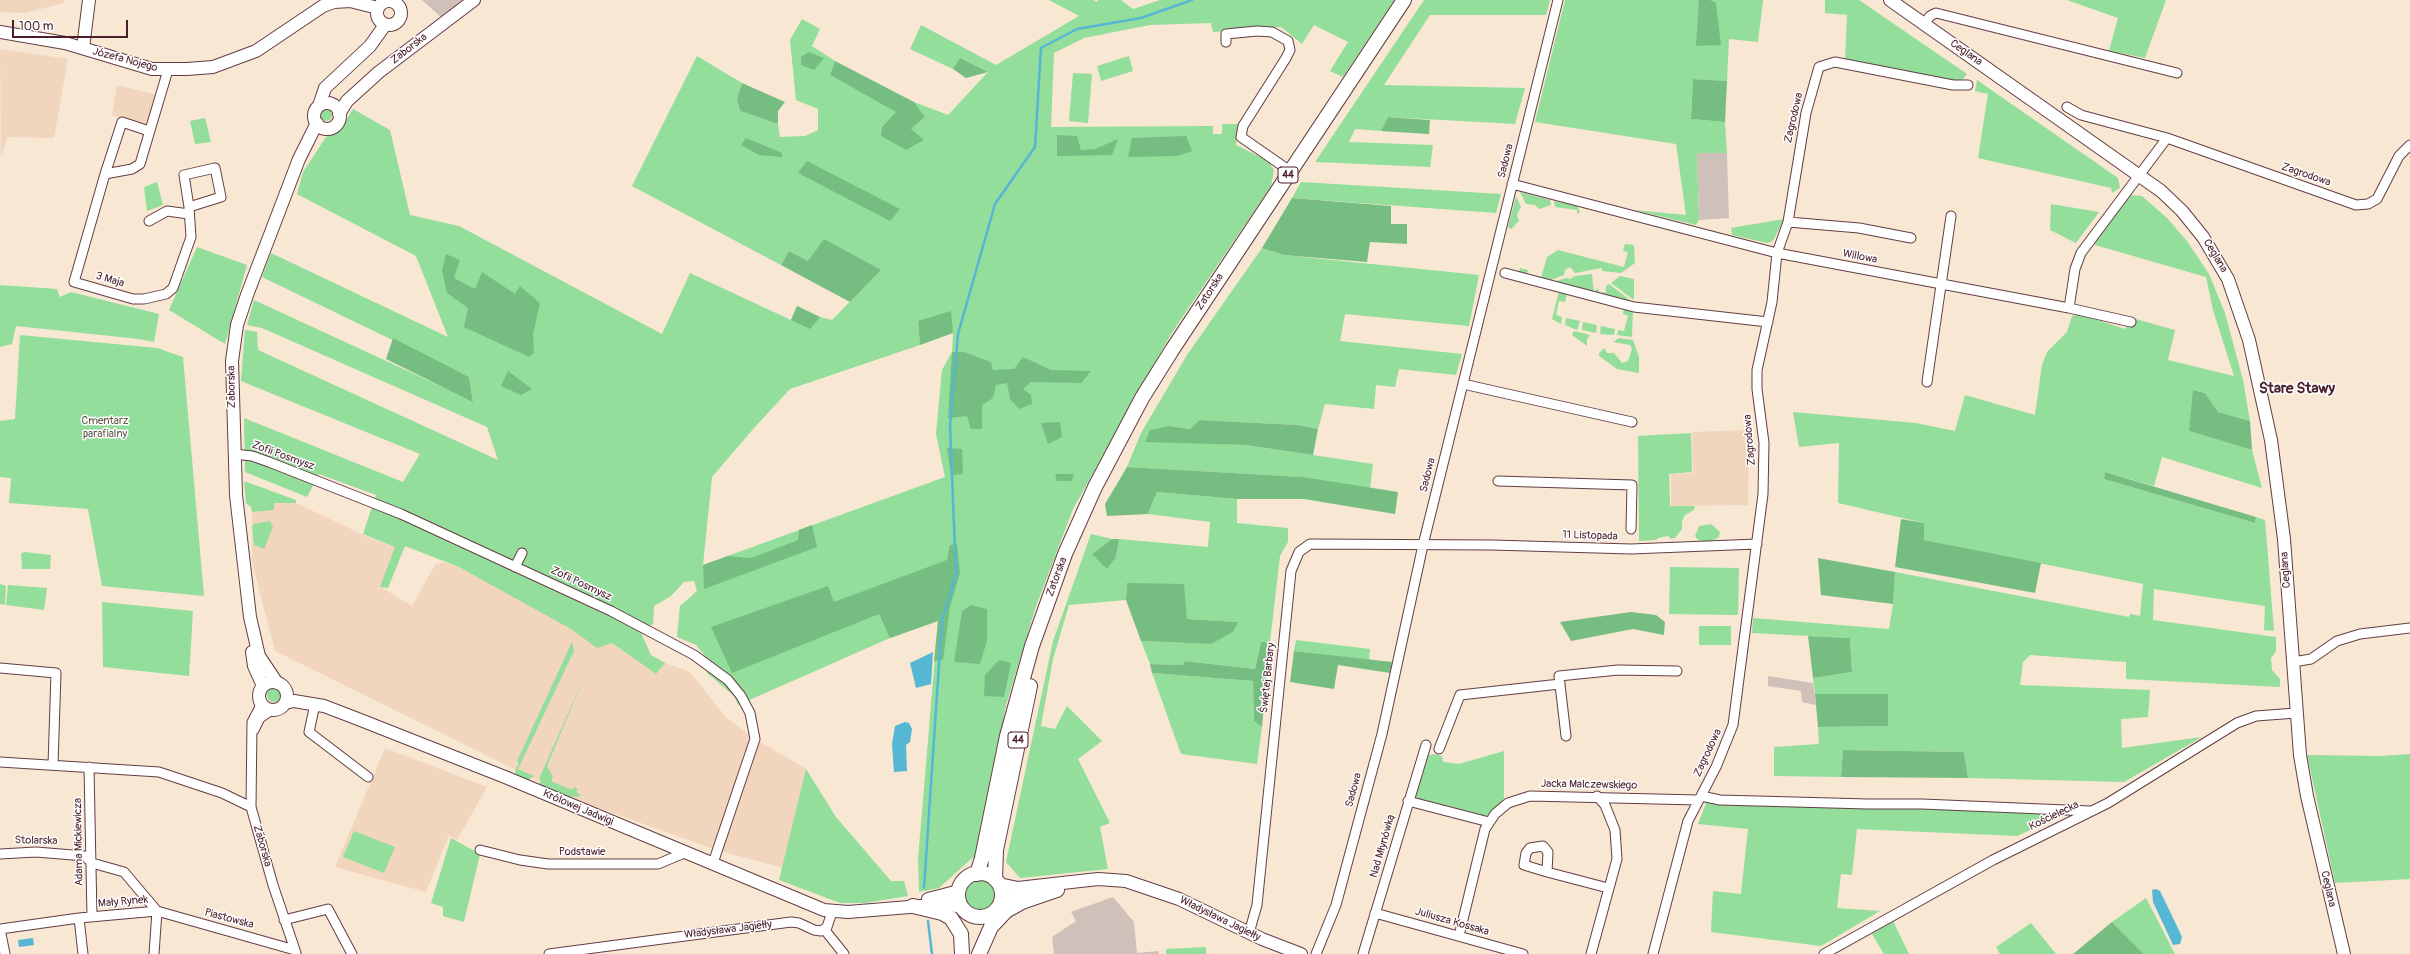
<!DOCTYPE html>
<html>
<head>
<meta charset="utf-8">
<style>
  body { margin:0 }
  #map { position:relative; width:2410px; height:954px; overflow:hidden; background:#f7e7d3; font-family:Pangolin,sans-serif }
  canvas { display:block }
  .scale { position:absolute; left:12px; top:20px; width:116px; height:18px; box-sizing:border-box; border:2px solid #4a1f2b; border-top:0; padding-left:5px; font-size:12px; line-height:14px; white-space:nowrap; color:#4a1f2b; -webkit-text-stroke:3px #fff; paint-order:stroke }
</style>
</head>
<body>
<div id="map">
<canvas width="2410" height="954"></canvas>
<div class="scale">100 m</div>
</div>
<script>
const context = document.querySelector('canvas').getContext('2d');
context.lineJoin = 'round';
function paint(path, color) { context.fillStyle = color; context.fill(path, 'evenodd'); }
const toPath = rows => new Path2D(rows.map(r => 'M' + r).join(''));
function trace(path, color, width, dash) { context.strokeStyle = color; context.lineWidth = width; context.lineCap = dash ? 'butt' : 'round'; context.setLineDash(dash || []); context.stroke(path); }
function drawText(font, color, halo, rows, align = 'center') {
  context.font = font + ' Pangolin,sans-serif'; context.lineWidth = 3; context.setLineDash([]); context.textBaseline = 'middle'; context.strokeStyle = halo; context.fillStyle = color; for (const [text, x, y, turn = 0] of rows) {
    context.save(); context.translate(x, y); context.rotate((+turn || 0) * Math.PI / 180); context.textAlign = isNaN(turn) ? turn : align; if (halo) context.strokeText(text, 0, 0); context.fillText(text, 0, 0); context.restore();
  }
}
const built = toPath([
  [0,0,64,0,64,3,25,13,0,12],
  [0,49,68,59,54,138,7,137,1,158],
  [117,85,157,95,147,127,112,115],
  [1749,430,1748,505,1671,506,1671,474,1693,473,1692,432],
  [287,501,296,503,372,539,395,547,381,587,412,606,435,565,443,562,459,567,612,643,656,674,665,663,690,672,725,716,749,735,806,769,783,868,713,849,577,800,275,651,252,562,252,512,274,510,273,503],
  [385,748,487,787,457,840,449,835,426,892,335,867]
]);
const industrial = toPath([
  [422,0,464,0,442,18],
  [1697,153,1727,153,1729,218,1699,220],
  [1768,676,1813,683,1816,705,1802,702,1801,691,1768,686],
  [1113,897,1134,922,1137,953,1158,951,1159,954,1054,954,1052,937,1076,921,1071,912]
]);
const green = toPath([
  [1049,0,1093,0,1097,2,1098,0,1121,0,1133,9,1160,0,1395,0,1343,77,1330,71,1348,42,1314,25,1302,44,1281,27,1213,32,1211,23,1150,25,1084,38,1054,53,1051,127,1213,126,1213,134,1222,134,1222,124,1238,124,1236,145,1268,161,1274,170,1271,186,1171,334,1073,509,1035,609,1006,705,980,851,939,888,919,892,918,859,938,621,890,638,738,705,734,696,707,673,710,662,696,645,677,637,680,606,697,591,694,581,684,582,671,596,654,606,653,624,641,633,651,655,665,663,656,674,612,643,597,648,571,629,459,567,405,546,388,588,380,587,395,547,363,534,376,495,319,474,307,497,245,472,244,418,403,482,420,454,241,381,245,330,257,332,258,350,498,460,487,427,262,328,247,325,254,300,473,401,469,377,262,277,271,253,448,337,416,256,297,194,303,172,326,137,343,125,353,109,390,130,410,215,459,226,662,334,690,273,791,320,797,306,820,317,832,320,881,270,808,261,789,251,781,265,632,186,697,56,742,83,737,99,740,111,778,124,780,137,805,136,818,130,818,109,796,100,790,40,802,19,820,29,812,46,835,61,830,75,897,112,882,127,911,129,925,117,914,102,948,115,988,72,960,58,953,69,910,49,921,25,996,65,1079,16],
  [918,321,953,333,952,352,942,370,936,434,945,477,703,565,712,477,754,428,790,389,920,345],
  [1424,0,1550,0,1546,15,1430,15,1384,85,1525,88,1515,124,1388,117,1381,131,1355,129,1349,142,1433,145,1430,167,1315,162],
  [1565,0,1763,0,1758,42,1729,39,1727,81,1693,79,1691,119,1725,122,1727,153,1697,153,1699,220,1696,225,1634,210,1686,215,1676,144,1535,122],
  [1825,0,1859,0,1967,74,1963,79,1955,82,1845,60,1847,15,1825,13],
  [2067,0,2166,0,2145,58,2109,51,2118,18],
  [1129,56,1133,71,1101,81,1097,66],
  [1073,73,1092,74,1088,123,1069,121],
  [1977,80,2118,178,2120,188,2112,193,2111,188,1978,158,1988,94,1975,91],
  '320 115a6 6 0 1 1 12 0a6 6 0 1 1-12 0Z',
  [205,118,211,142,195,144,190,121],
  [157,182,163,205,147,211,144,187],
  [1301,182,1501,194,1496,213,1292,198],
  [1520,192,1550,200,1551,205,1539,209,1535,205,1526,204],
  [2129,195,2142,196,2167,218,2187,241,2209,274,2225,313,2243,380,2250,421,2218,412,2205,393,2194,390,2189,431,2252,450,2262,488,2162,457,2154,486,2105,472,2104,479,2255,523,2256,517,2265,520,2274,631,2264,630,2265,606,2154,589,2153,620,2276,637,2276,651,2271,658,2272,670,2280,679,2280,687,2126,679,2126,662,2030,655,2023,662,2020,685,2150,690,2148,717,2121,719,2122,748,2202,737,2124,782,1968,778,1964,752,1843,750,1841,777,1774,776,1774,747,1819,744,1818,727,1887,726,1888,695,1815,694,1813,678,1852,672,1850,638,1752,633,1753,618,1889,629,1893,604,1895,572,2129,617,2130,614,2140,616,2143,584,1924,540,1924,523,1838,503,1839,443,1799,447,1793,412,1916,423,1955,431,1965,395,2035,415,2042,365,2047,352,2067,332,2072,316,2079,314,2125,329,2132,318,2175,330,2168,360,2234,376,2213,310,2206,277,2095,245,2093,241],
  [1516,196,1521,207,1517,215,1519,221,1511,229,1508,227],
  [1554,201,1577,206,1580,212,1577,214,1577,210,1555,207],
  [2051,204,2099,212,2076,243,2050,230],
  [1784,219,1773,241,1767,243,1732,235,1731,228],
  [1625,244,1634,245,1635,263,1621,273,1602,271,1602,268,1575,273,1570,267,1565,270,1564,275,1546,282,1519,274,1520,268,1528,270,1527,274,1541,278,1547,257,1558,250,1624,267,1628,252,1623,251],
  [197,247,247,265,225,344,169,310],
  [1262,248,1284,255,1479,275,1469,326,1345,314,1340,341,1462,354,1456,375,1399,369,1395,387,1376,385,1374,409,1325,404,1318,429,1298,425,1199,420,1190,429,1169,426,1145,441,1246,445,1373,464,1370,489,1303,477,1127,467,1141,433,1187,355],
  [1592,274,1594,294,1550,283,1566,278,1570,279,1575,276],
  [1620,276,1634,279,1634,300,1611,283],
  [1609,284,1634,303,1596,294,1595,290,1599,289,1599,293,1606,292,1606,286],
  [0,285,57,289,60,297,71,292,159,314,154,342,139,339,16,326,12,344,0,347],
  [1559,291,1567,294,1565,302,1559,301,1556,315,1562,317,1561,324,1552,319],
  [1624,308,1633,309,1632,337,1617,335,1618,330,1624,331,1628,316,1623,314],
  [1566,318,1580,321,1577,330,1565,325],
  [1583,322,1597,325,1596,333,1582,330],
  [1601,326,1615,329,1614,335,1600,334],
  [1574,331,1590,335,1587,339,1587,346,1572,335],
  [20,335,157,348,183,357,204,596,102,586,88,509,9,503,11,478,0,477,0,421,15,419],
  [1619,338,1633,340,1639,357,1639,373,1617,369,1599,356,1599,353,1604,348,1607,353,1614,353,1622,363,1628,361,1632,349,1630,345,1613,342],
  [1691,433,1692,472,1669,474,1670,506,1695,506,1694,510,1685,515,1682,521,1682,529,1675,538,1671,539,1668,536,1658,538,1656,540,1639,541,1638,436],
  [244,481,296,500,296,503,274,503,274,510,252,512,251,507,246,503],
  [1157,492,1237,499,1237,523,1288,528,1288,542,1280,556,1270,642,1261,642,1255,669,1185,661,1184,665,1150,664,1141,641,1211,644,1237,622,1187,619,1127,583,1126,600,1069,605,1053,659,1041,726,1055,729,1067,706,1102,741,1078,759,1110,823,1100,827,1108,869,1020,878,1006,862,1053,641,1091,534,1112,539,1092,554,1116,557,1119,539,1208,547,1210,522,1148,514],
  [270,521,273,527,264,549,254,545,252,527,254,524],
  [1711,524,1720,532,1719,537,1710,542,1698,540,1695,536,1699,526],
  [24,552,51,555,50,569,22,569,21,554],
  [1670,567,1739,568,1738,615,1669,614],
  [0,584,6,586,5,605,0,604],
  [8,585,47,588,44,610,6,605],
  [102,602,193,611,189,676,103,667],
  [1699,626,1731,626,1731,645,1699,645],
  [1296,640,1370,649,1369,660,1294,651],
  [572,642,574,651,518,769,534,776,527,781,516,775,515,771,519,763,517,761],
  [1152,673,1253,681,1254,721,1262,727,1257,764,1181,754],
  [584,677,547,766,553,777,551,781,572,790,574,787,578,789,576,792,581,795,577,797,564,796,539,785,541,780,539,779],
  '267 695a7 7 0 1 1 14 0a7 7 0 1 1-14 0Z',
  [1504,751,1504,798,1502,804,1485,817,1420,801,1416,797,1427,756,1433,754,1442,756,1443,762,1459,764],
  [2410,754,2410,879,2335,883,2307,755,2381,756],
  [806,769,836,817,891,881,904,881,908,896,865,903,840,903,779,880],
  [1706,803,1855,807,2069,812,2017,836,1857,829,1852,875,1841,874,1837,908,1880,911,1821,946,1711,932,1713,891,1741,894,1748,829,1698,824],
  [354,831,395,847,384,873,343,857],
  [451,838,480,854,464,922,443,916,443,907,431,903],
  '965 895a15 15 0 1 1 30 0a15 15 0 1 1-30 0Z',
  [2146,898,2175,954,2144,954,2112,922],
  [1893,921,1909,954,1884,954,1872,934],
  [2031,923,2056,954,2000,954,1996,947],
  [1206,947,1206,954,1166,954,1166,949]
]);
const forest = toPath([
  [1699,0,1710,0,1716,3,1721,45,1696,46],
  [809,52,824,58,814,70,801,65,801,57],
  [960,58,988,72,966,78,953,69],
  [835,61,914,102,925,117,911,129,924,140,906,150,881,136,882,127,896,112,830,75],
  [1693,79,1727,81,1725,122,1691,119],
  [742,83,785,102,778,111,778,124,740,111,737,99],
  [1388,117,1430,120,1429,134,1381,131],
  [1057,135,1077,136,1081,150,1095,149,1118,139,1112,155,1057,156],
  [1186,136,1192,151,1178,156,1128,157,1132,138],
  [746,138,782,153,782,157,759,155,741,145],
  [807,161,900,209,890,221,798,173],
  [1292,198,1391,206,1391,224,1407,224,1407,244,1370,242,1367,262,1284,255,1262,248],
  [824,239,881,270,850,302,781,265,789,251,808,261],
  [446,254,460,260,454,278,475,289,482,272,515,294,520,286,540,303,533,334,534,353,529,357,464,327,468,308,447,293,442,270],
  [797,306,820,317,810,329,791,320],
  [951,311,953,333,920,345,918,321],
  [393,338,469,377,473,402,386,359],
  [952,352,964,352,991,362,993,370,1014,369,1023,357,1051,370,1091,371,1081,383,1031,382,1023,389,1031,395,1032,404,1019,409,1010,399,1007,383,996,385,993,398,982,405,982,429,971,429,967,416,948,418],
  [508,371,532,389,521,395,501,386],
  [2193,390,2205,393,2218,412,2250,421,2252,450,2189,431],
  [1199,420,1298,425,1318,429,1313,455,1246,445,1145,442,1150,430,1169,426,1190,429],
  [1060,422,1062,437,1048,444,1041,423],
  [947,448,962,449,963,474,951,475],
  [1127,467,1303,477,1398,492,1395,514,1304,499,1237,499,1157,492,1148,514,1107,516,1105,504],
  [2105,472,2256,517,2255,523,2104,479],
  [1055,474,1074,474,1072,481,1057,481],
  [1901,519,1924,523,1924,540,2041,563,2035,593,1895,567],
  [812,525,817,547,704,589,703,565,728,556,751,558,798,540,799,530],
  [1112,539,1119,539,1116,557,1107,569,1092,554],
  [957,544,960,573,950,607,943,660,934,661,938,621,890,638,879,614,732,673,711,627,828,586,834,602,947,560,950,545],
  [1818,558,1895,572,1893,604,1821,595],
  [1127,583,1184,584,1187,619,1238,622,1233,632,1211,644,1141,641,1126,600],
  [971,605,987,609,987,641,980,664,954,662,962,611],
  [1631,612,1656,615,1665,622,1664,635,1633,629,1571,641,1560,622],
  [1808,636,1850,638,1852,672,1813,678],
  [1261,642,1270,642,1262,727,1254,721,1253,681,1152,673,1150,664,1183,665,1185,661,1255,669],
  [1294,651,1392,662,1390,673,1338,665,1334,689,1290,682],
  [999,660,1011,663,1004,697,984,696,985,675],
  [1815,694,1888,694,1888,726,1818,727],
  [1843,750,1964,752,1968,778,1841,777],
  [2112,922,2144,954,2073,954]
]);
const water = toPath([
  [933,652,931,684,916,688,910,663],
  [905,722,909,723,912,729,910,742,906,745,907,771,894,772,892,744,895,726],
  [2156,889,2160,891,2175,922,2182,937,2180,944,2173,945,2153,902,2152,890],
  [33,938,34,945,19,947,18,940]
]);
const stream = toPath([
  [924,888,942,620,956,575,950,426,958,334,995,204,1035,147,1041,48,1077,29,1141,18,1192,0],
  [928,921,932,954]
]);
const street = toPath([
  [1924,24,1930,16,1936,13,2177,73],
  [1226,42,1226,34,1257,31,1272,32,1288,41,1290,50,1286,58,1243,126,1241,137,1290,171],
  [2067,107,2081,115,2167,138],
  [149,131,122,122,105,174,132,169,140,164,168,70],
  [215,168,221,197,189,207,184,175,215,168],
  [105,174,74,282,133,299,144,299,166,294,173,288,191,237,189,207],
  [1512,184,1777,253,2069,308,2131,322],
  [149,221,167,211,189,214],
  [1788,222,1859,228,1911,238],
  [1505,273,1634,307,1768,322],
  [2069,308,2075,269,2081,253,2167,138,2356,205,2368,204,2377,199,2399,156,2410,145],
  [1927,382,1951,216],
  [1463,384,1632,422],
  [234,454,252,456,269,462,401,514,611,611,694,655,728,680,741,696,750,713,755,739,713,863],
  [1498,481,1632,485,1631,529],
  [515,567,522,553],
  [2293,662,2311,659,2337,641,2360,634,2410,628],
  [0,668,56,673,53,765],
  [262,703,252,722,251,807,273,885,296,953],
  [315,704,309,732,368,777],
  [254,730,260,718,273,709],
  [1566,736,1559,676,1618,670,1677,671],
  [1439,749,1460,695,1560,684],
  [0,762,159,772,222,793,251,807],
  [89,767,92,917],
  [1701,796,1720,800,1868,804,1922,804,2090,811],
  [1408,801,1489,822],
  [480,850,520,860,548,864,658,864,684,853],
  [0,854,36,852,85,856,92,863,124,872,157,911],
  [1547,872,1548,852,1543,846,1530,848,1526,853,1524,865,1547,872,1608,888],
  [1375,913,1523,954],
  [79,918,83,954],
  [284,920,328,909,352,954],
  [824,929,844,954],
  [1249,933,1257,905,1291,571,1299,552,1310,544,1492,545,1631,549,1757,544],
  [1459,936,1485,829,1495,814,1508,803,1530,796,1698,800],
  [5,954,0,929,79,918,157,911,295,950],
  [154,954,157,911],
  [549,954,791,922,799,923,814,930,821,931,827,927,832,912],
  [1316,954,1336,905,1382,734,1423,545,1558,0],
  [1363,954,1426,745],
  [1591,954,1617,859,1615,830,1605,805,1597,796],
  [1653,954,1688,821,1716,767,1733,725,1763,494,1764,443,1757,389,1757,370,1772,302,1777,253,1788,222,1806,113,1819,67,1835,62,1953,85,1968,85],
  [1824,954,1993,860,2108,803,2237,723,2256,716,2296,713]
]);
const secondary = toPath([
  [1890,0,2161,191,2182,211,2203,237,2228,279,2249,340,2271,440,2284,539,2300,755,2307,796,2344,954],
  '377 13a12 12 0 1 1 24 0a12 12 0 1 1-24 0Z',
  [0,32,65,43,152,69,187,69,213,67,256,51,323,6,334,2,350,1,378,8],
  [83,48,89,0],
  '314 116a13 13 0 1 1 26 0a13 13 0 1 1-26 0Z',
  [319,106,325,88,370,46,385,25],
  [339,114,347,101,379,72,474,0],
  [252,652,254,666,263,686],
  '259 696a14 14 0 1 1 28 0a14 14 0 1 1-28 0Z',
  [277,683,259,656,250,617,236,495,232,361,237,325,247,295,299,159,317,123],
  [285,703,294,701,324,706,358,719,505,777,824,910,848,912,946,904,962,907],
  [999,884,1018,888,1098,879,1126,881,1179,899,1262,939,1301,954],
  [928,899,959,891],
  [1001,900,1034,894]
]);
const primary = toPath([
  '958 895a22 22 0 1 1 44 0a22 22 0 1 1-44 0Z',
  [977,874,982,858,1007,736,1032,646,1065,554,1095,487,1142,398,1172,350,1404,0],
  [995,879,996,850,1030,686],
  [913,906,942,913,951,918,961,934,962,954],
  [979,954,991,927,1006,911,1022,902,1057,890]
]);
const shields = [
  [1288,175,20],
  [1018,740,20]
];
const shieldNames = [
  ["44",1288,175],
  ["44",1018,740]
];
const streetNames = [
  ["Zaborska",409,49,-38],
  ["Ceglana",1966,53,35],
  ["Józefa Nojego",125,60,15],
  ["Zagrodowa",1794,118,-77],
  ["Sadowa",1506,161,-76],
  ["Zagrodowa",2306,175,19],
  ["Ceglana",2215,256,59],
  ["Willowa",1860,257,11],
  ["3 Maja",110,280,16],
  ["Zatorska",1210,292,-57],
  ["Zaborska",232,387,-91],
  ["Zagrodowa",1750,440,-95],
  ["Zofii Posmysz",283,456,20],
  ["Sadowa",1428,475,-76],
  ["11 Listopada",1590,536,2],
  ["Ceglana",2286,570,-94],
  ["Zatorska",1057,577,-70],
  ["Zofii Posmysz",581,584,25],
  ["Świętej Barbary",1268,678,-84],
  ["Zagrodowa",1708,753,-65],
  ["Jacka Malczewskiego",1589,785,1],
  ["Sadowa",1354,790,-75],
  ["Królowej Jadwigi",578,808,23],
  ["Kościelecka",2054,816,-26],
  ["Stolarska",36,841,1],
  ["Adama Mickiewicza",79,842,-91],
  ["Zaborska",262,846,74],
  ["Nad Młynówką",1383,846,-74],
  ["Podstawie",582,852],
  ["Ceglana",2328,889,77],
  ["Mały Rynek",123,902,-5],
  ["Piastowska",229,919,15],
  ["Władysława Jagiełły",1220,919,26],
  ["Juliusza Kossaka",1452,922,16],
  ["Władysława Jagiełły",728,930,-7]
];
const parkNames = [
  ["Cmentarz",105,421],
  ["parafialny",105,434]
];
const districtNames = [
  ["Stare Stawy",2297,389]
];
paint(built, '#f2d5bd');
paint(industrial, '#cfc1ba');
paint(green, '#93de9a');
paint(forest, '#76bd82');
paint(water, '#56b7d5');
trace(stream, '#56b7d5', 2.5);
trace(street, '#643d44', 11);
trace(secondary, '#643d44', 14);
trace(primary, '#643d44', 16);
trace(street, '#fff', 9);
trace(secondary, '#fff', 12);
trace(primary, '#fff', 14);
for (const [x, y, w] of shields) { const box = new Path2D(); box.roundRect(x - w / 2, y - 8, w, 16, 3); context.fillStyle = '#fff'; context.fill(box); trace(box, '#4a1f2b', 1); }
drawText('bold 10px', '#4a1f2b', null, shieldNames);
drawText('11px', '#4a1f2b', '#fff', streetNames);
drawText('11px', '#60584c', '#fff', parkNames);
drawText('bold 15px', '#4a1f2b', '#fff', districtNames);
</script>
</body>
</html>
